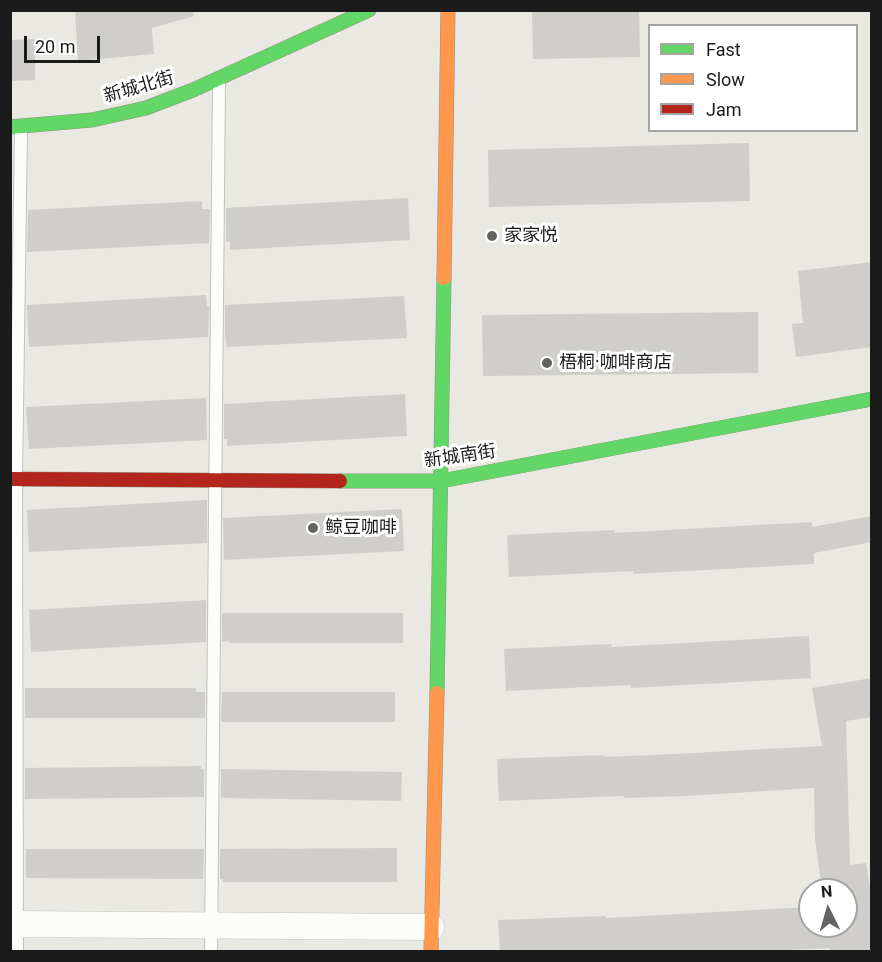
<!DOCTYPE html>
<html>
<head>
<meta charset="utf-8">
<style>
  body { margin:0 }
  #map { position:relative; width:882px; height:962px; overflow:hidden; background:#e9e8e3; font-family:Roboto,sans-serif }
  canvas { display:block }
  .frame { position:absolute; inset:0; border:12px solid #1b1b1b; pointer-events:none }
  .legend { position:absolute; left:648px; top:24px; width:210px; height:108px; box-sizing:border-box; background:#fff; border:2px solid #a4a4a4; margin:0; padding:8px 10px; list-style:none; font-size:18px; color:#1b1b1b }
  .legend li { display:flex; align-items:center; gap:12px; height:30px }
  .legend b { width:30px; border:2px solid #a4a4a4 }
  .north { position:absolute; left:798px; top:878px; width:60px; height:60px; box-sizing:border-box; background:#fff; border:2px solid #a4a4a4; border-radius:50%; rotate:355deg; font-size:16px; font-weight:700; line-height:24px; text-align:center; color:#1b1b1b }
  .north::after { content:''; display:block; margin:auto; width:21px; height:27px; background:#636361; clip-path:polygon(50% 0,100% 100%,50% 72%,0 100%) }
  .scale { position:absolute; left:24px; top:36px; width:76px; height:27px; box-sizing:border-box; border:3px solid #1b1b1b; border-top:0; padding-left:8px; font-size:18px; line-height:21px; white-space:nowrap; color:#1b1b1b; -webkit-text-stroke:4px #fff; paint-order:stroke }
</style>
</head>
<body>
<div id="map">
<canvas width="882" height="962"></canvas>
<div class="frame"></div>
<ul class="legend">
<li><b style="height:8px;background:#63d668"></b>Fast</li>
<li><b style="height:8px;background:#ff974d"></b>Slow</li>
<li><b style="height:8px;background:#b3261e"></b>Jam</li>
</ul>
<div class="north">N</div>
<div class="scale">20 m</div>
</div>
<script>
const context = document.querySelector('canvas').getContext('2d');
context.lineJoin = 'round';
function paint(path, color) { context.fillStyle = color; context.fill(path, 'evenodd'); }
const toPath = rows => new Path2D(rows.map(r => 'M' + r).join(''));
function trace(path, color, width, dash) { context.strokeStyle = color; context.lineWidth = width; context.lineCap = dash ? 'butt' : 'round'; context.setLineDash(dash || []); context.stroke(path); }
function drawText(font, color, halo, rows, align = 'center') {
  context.font = font + ' Roboto,"Noto Sans SC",sans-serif'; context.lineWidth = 6; context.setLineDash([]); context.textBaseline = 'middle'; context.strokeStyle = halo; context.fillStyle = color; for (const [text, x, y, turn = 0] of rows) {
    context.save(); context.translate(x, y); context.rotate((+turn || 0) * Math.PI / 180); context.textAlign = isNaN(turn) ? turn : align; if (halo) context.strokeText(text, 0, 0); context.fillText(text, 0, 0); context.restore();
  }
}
const building = toPath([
  [75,10,193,10,194,16,152,28,154,54,78,61],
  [639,10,640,57,533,59,532,12],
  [35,39,35,80,10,81,10,40],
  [749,143,750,201,489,207,488,150],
  [408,198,410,240,230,250,230,242,226,242,226,208],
  [202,201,202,209,210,209,209,243,27,252,28,210],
  [872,262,872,347,796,357,792,324,803,323,798,271],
  [206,295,207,306,209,306,208,337,29,347,27,305],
  [404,296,407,338,227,347,225,336,225,305],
  [758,312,758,373,483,376,482,315],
  [405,394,407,436,227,446,227,439,224,439,224,404],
  [206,398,207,440,29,449,26,407],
  [207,500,207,543,29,552,27,510],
  [402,509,404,551,224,560,223,518],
  [872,516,872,542,814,553,814,564,634,574,634,571,509,577,507,535,614,530,614,533,812,522,812,527],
  [206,600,206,642,31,652,29,610],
  [222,613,403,613,403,643,229,643,229,641,222,642],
  [809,636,811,678,631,688,631,685,506,691,504,649,611,644,612,647],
  [872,678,872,717,846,721,850,865,866,863,872,900,872,951,830,951,830,948,765,951,500,951,498,920,606,916,606,918,810,907,810,926,846,926,846,890,822,890,815,839,814,788,687,796,625,798,624,796,499,801,497,759,604,755,605,757,674,754,822,746,812,688],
  [25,688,196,688,196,692,205,692,205,718,25,718],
  [222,692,395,692,395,722,221,722],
  [201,766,201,769,204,769,204,797,25,799,25,768],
  [221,769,402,772,401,801,226,798,221,797],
  [397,848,397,882,223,882,223,879,220,879,220,849],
  [26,849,204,849,203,879,26,878]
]);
const lane = toPath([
  [17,952,16,479,21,128],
  [211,952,219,82]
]);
const street = toPath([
  [10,924,431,927]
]);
const fast = toPath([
  [10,127,92,120,146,108,193,90,369,10],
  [340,481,441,481,872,399],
  [437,693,444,278]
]);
const slow = toPath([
  [444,278,448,10],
  [431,952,437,693]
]);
const jam = toPath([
  [10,479,340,481]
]);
const markers = [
  [492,236,6,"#636361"],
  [547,363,6,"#636361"],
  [313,528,6,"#636361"]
];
const streetNames = [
  ["新城北街",139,88,-16],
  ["新城南街",460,457,-8]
];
const poiNames = [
  ["家家悦",504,236],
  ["梧桐·咖啡商店",559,363],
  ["鲸豆咖啡",325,528]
];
paint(building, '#d0ceca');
trace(lane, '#c2c2bf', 14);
trace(street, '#c2c2bf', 27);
trace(fast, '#90927c', 15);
trace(slow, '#90927c', 15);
trace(jam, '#90927c', 15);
trace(lane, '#fcfcfb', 12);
trace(street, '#fcfcfb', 26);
trace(fast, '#63d668', 14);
trace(slow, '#ff974d', 14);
trace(jam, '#b3261e', 14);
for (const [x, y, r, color] of markers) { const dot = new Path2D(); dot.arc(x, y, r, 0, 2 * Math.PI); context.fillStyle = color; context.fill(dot); trace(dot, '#fff', 2); }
drawText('18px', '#1b1b1b', '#fff', streetNames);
drawText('18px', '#1b1b1b', '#fff', poiNames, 'left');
</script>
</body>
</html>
